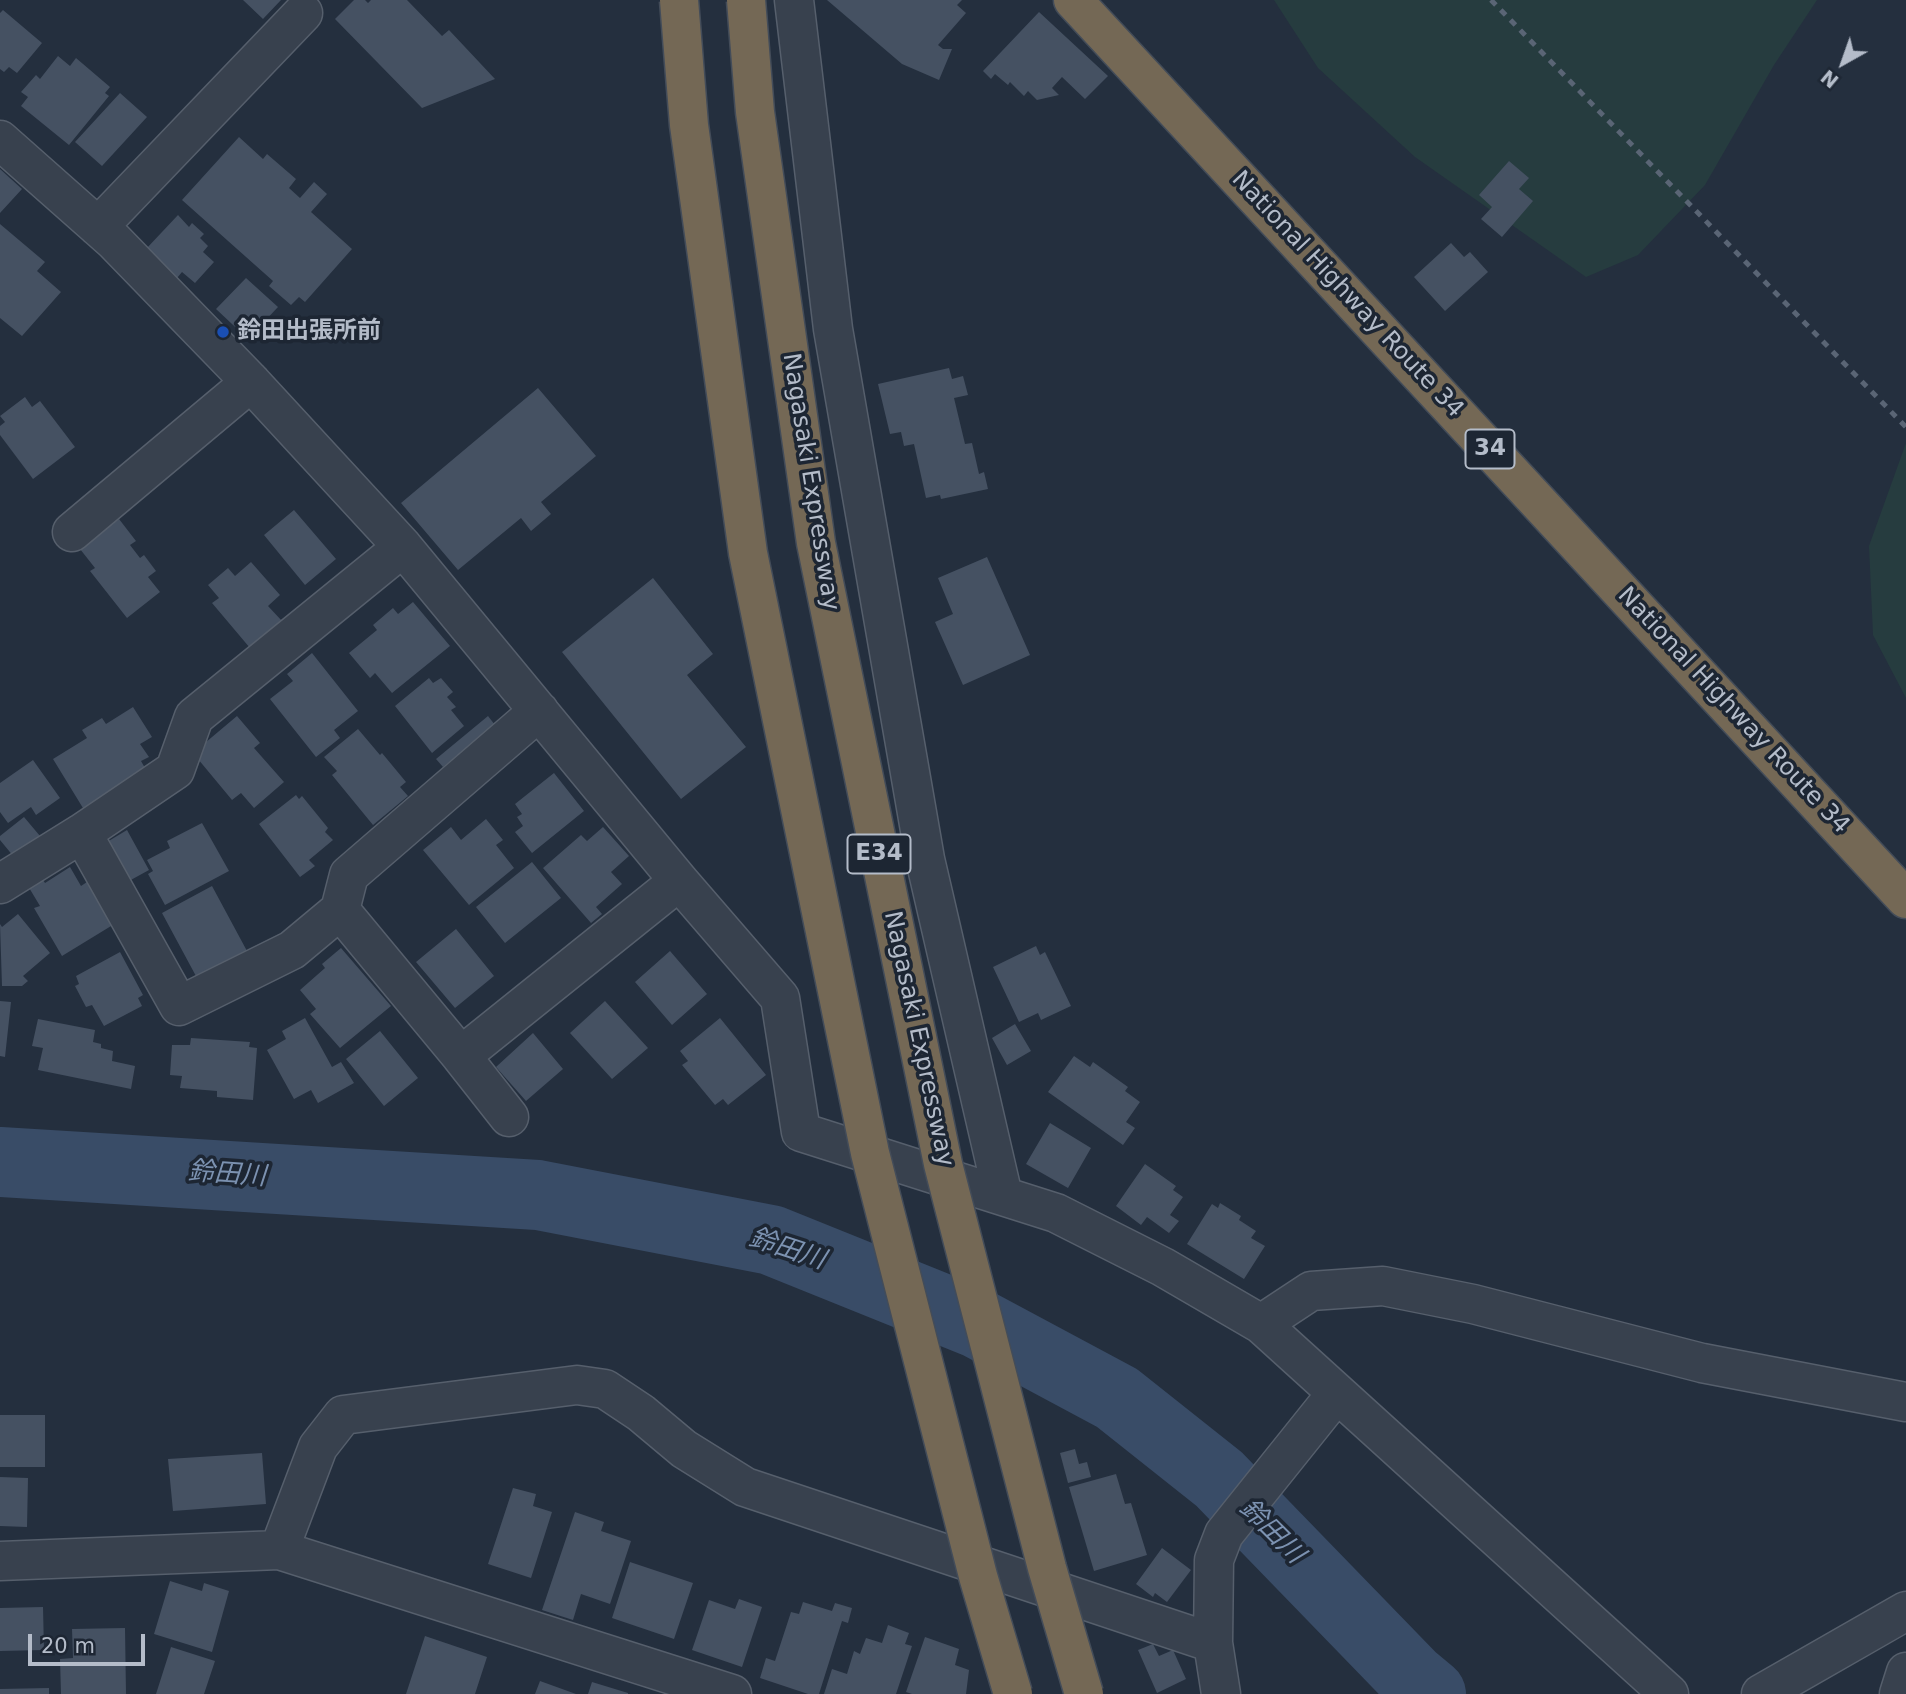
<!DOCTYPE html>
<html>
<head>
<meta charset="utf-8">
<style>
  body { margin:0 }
  #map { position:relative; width:1906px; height:1694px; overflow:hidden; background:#242f3e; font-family:"DejaVu Sans",sans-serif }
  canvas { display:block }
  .north { position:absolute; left:1808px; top:28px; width:70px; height:70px; -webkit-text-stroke:5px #1d2633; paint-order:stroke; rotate:220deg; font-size:19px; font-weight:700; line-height:28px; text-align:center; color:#b4bcc9 }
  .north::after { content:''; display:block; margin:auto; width:24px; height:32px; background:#b4bcc9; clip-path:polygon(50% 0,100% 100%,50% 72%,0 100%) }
  .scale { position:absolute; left:28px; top:1634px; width:117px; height:32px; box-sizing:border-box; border:4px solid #b4bcc9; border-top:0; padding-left:9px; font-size:21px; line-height:24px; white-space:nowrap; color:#b4bcc9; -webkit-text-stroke:5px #1d2633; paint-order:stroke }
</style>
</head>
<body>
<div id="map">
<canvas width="1906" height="1694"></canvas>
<div class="north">N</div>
<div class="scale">20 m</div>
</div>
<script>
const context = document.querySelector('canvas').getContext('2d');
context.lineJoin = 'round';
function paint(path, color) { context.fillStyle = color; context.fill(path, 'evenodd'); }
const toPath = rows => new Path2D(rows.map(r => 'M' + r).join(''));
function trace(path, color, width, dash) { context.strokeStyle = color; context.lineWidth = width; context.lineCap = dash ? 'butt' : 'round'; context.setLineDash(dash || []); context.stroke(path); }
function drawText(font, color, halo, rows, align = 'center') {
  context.font = font + ' "DejaVu Sans","Noto Sans JP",sans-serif'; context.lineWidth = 7; context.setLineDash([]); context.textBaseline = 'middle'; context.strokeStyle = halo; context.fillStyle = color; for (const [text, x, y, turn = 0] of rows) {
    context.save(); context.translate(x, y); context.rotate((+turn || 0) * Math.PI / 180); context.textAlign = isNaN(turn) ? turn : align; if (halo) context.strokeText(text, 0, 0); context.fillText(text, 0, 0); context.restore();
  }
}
const green = toPath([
  [1274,0,1817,0,1774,65,1705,185,1638,255,1586,277,1415,157,1318,68],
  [1906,443,1906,698,1873,635,1869,546]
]);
const river = toPath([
  [0,1162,538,1195,771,1240,977,1323,1117,1398,1219,1479,1413,1679,1431,1694]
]);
const building = toPath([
  [243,0,281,0,263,19],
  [354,0,365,0,368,3,371,0,407,0,442,36,449,30,495,79,422,108,335,19],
  [827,0,962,0,957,5,966,13,938,45,943,49,952,49,939,80,902,64],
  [3,10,42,43,17,73,9,67,4,72,0,69,0,13],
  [1039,12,1108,76,1085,99,1062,77,1052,88,1059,95,1037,100,1028,91,1024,96,1010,82,1008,85,995,74,991,79,983,71],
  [58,56,70,66,76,58,110,87,105,93,109,96,69,145,21,106,28,97,21,92,36,75,40,79],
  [120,93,147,117,102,166,75,142],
  [239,137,263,159,267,154,296,179,289,188,300,198,314,182,327,194,311,212,352,249,305,302,299,297,291,305,269,286,273,281,182,200],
  [1509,161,1529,178,1519,189,1533,201,1502,237,1481,219,1492,207,1479,195],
  [0,169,22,189,0,213],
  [178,215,189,227,192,223,204,234,200,238,208,246,203,252,214,262,195,283,182,272,177,278,146,249],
  [0,224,45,262,37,271,61,292,22,336,0,318],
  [1451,243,1464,257,1470,252,1488,272,1445,311,1414,277],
  [246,278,278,307,248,339,216,309],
  [949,368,952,379,963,376,968,395,954,398,965,444,972,443,979,474,984,472,988,489,941,499,940,495,926,498,914,444,904,446,901,432,890,434,878,384],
  [538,388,596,456,541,502,551,514,531,531,521,518,458,570,401,503],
  [25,397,32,407,40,401,75,447,33,479,0,435,0,426,5,422,0,416],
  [294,510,336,559,305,585,264,535],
  [119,519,136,541,130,545,140,558,144,555,156,571,148,577,160,592,127,618,90,571,95,568,80,549],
  [987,557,1030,655,963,685,935,622,953,614,938,578],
  [251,562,280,595,268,606,282,621,250,648,212,603,219,598,208,585,228,568,235,576],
  [653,578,713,654,687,675,746,747,681,799,562,652],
  [413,602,450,646,392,693,375,673,370,678,349,653,377,630,373,625,393,608,398,614],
  [312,653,358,711,334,730,340,738,316,757,270,699,293,681,287,674],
  [429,678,433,683,441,678,453,692,447,697,456,707,451,710,464,726,432,753,395,706],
  [133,707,152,737,140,744,149,757,141,761,149,775,86,813,53,759,87,738,82,730,102,718,106,724],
  [237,716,260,743,254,748,284,782,254,808,241,793,232,800,193,753],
  [488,716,495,725,443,767,436,759],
  [358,729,380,755,382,753,406,782,400,787,408,796,373,825,332,775,337,771,324,757],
  [33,760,60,798,36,815,31,807,8,823,0,812,0,783],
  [554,773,584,811,532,853,515,832,523,826,517,817,522,814,515,804],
  [296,795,299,799,302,796,328,828,325,832,333,840,309,860,315,866,300,877,259,824],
  [24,817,40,836,14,857,0,840,0,836],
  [486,819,503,840,496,845,514,868,469,905,423,850,451,827,461,840],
  [202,823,229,871,165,905,148,874,153,871,147,860,170,848,167,841],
  [603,827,629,856,611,872,622,884,596,907,602,914,591,923,543,868,581,835,587,841],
  [127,830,149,870,129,881,107,842],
  [532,862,561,898,505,943,476,907],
  [70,867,81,886,87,882,104,910,116,923,62,956,34,908,40,906,25,881,38,872,45,883],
  [212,886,247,951,197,978,162,913],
  [18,914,50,953,23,976,28,981,22,986,2,986,0,924,2,927],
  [456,929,494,976,455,1008,416,962],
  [1036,946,1040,955,1045,952,1071,1006,1041,1020,1038,1013,1019,1022,993,967],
  [341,948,391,1006,340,1048,310,1014,316,1009,300,990,325,968,322,964],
  [670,951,707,994,672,1025,635,982],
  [120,952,143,995,138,998,142,1006,104,1026,92,1005,86,1007,75,986,79,984,76,976],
  [0,1001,11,1002,5,1057,0,1056],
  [605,1001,648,1048,612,1079,570,1033],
  [305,1018,332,1067,341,1062,354,1083,318,1103,311,1090,294,1099,267,1050,286,1039,282,1031],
  [720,1018,766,1075,728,1105,723,1099,715,1105,682,1065,688,1061,680,1051],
  [38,1019,95,1030,93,1042,101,1044,101,1048,113,1051,112,1061,135,1066,131,1089,38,1070,43,1048,32,1046],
  [1015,1024,1031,1051,1007,1065,992,1038],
  [380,1031,418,1078,384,1106,346,1059],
  [533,1033,563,1069,526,1101,496,1067],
  [191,1038,250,1042,249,1047,257,1048,253,1100,217,1097,217,1091,180,1088,182,1076,170,1075,172,1045,190,1045],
  [1074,1056,1090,1067,1093,1062,1128,1087,1125,1091,1140,1102,1126,1122,1135,1128,1123,1145,1048,1092],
  [1050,1123,1091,1148,1068,1188,1026,1164],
  [1145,1164,1176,1186,1173,1190,1183,1197,1170,1215,1179,1221,1169,1233,1147,1217,1141,1225,1116,1206],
  [1220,1203,1241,1216,1239,1220,1256,1231,1251,1238,1265,1246,1244,1279,1187,1244,1212,1204,1218,1208],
  [0,1415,45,1415,45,1467,0,1467],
  [1075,1449,1079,1464,1087,1462,1091,1477,1068,1483,1060,1453],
  [262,1453,266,1504,173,1511,168,1459],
  [1116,1474,1125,1504,1131,1503,1147,1555,1094,1571,1069,1487],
  [0,1477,28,1478,27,1527,0,1526],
  [513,1488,536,1494,533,1506,552,1512,531,1578,488,1564],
  [575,1512,604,1522,601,1531,631,1541,610,1604,581,1594,573,1620,542,1610],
  [1162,1548,1191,1570,1167,1602,1155,1593,1153,1597,1136,1584],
  [630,1562,693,1583,674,1639,612,1618],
  [170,1581,202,1591,204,1583,229,1591,212,1652,154,1634],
  [739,1599,762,1607,742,1667,692,1650,709,1600,735,1609],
  [803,1602,832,1611,835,1603,852,1608,848,1623,842,1621,819,1694,808,1694,760,1678,766,1658,775,1661,791,1612,799,1614],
  [43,1607,44,1650,0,1651,0,1608],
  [888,1625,909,1633,905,1644,912,1646,896,1694,824,1694,832,1669,847,1674,854,1651,860,1654,866,1638,882,1643],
  [125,1628,126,1694,61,1694,60,1659,73,1658,72,1629],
  [425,1636,487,1657,475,1694,406,1694],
  [925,1637,959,1649,955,1665,969,1670,966,1694,912,1694,906,1692],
  [1153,1644,1159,1656,1173,1650,1186,1679,1157,1693,1138,1650],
  [171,1647,215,1661,204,1694,156,1694],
  [540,1681,576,1694,535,1694],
  [592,1682,628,1693,628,1694,588,1694],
  [49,1688,49,1694,0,1694,0,1689]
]);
const minor = toPath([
  [794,0,833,329,925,859,1003,1196],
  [0,140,114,241,248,379,403,547,679,881,780,998,801,1132,1056,1213,1163,1267,1261,1324,1669,1694],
  [98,227,303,13],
  [72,532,251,382],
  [539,711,349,875,340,910,461,1056,679,881],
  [0,884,82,833],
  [340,910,292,950,179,1006,82,833,175,770,194,717,403,547],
  [461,1056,509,1117],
  [1261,1324,1311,1291,1383,1286,1473,1304,1702,1363,1906,1402],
  [279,1550,318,1447,343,1415,577,1385,605,1389,641,1413,684,1449,745,1487,1213,1643],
  [0,1561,279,1550,732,1694],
  [1221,1694,1213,1643,1214,1560,1224,1534,1337,1393],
  [1761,1694,1906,1611],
  [1899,1694,1906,1672]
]);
const highway = toPath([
  [1073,0,1906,899]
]);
const rail = toPath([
  [1491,0,1906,427]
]);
const highwayBridge = toPath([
  [679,0,689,125,748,553,870,1153,978,1576,1013,1694],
  [746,0,755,112,816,543,943,1164,1047,1568,1084,1694]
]);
const markers = [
  [223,332,7,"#1a4fb4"]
];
const shields = [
  [1490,449,49],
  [879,854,63]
];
const shieldNames = [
  ["34",1490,449],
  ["E34",879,854]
];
const streetNames = [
  ["National Highway Route 34",1347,295,47],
  ["Nagasaki Expressway",810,482,81],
  ["National Highway Route 34",1733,711,47],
  ["Nagasaki Expressway",918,1039,78]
];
const poiNames = [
  ["鈴田出張所前",237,332]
];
const waterNames = [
  ["鈴田川",227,1175,4],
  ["鈴田川",787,1250,18],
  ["鈴田川",1271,1532,45]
];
paint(green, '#263c3f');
trace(river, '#394c67', 70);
paint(building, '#455162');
trace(minor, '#565f6c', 41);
trace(highway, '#434c59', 41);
trace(minor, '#38414e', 38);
trace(highway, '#746855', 38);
trace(rail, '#5a6575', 5, [7, 7]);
trace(highwayBridge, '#434c59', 41, []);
trace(highwayBridge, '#746855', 38);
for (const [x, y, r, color] of markers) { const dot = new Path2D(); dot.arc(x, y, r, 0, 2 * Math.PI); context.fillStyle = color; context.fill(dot); trace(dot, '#1d2633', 2.5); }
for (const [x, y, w] of shields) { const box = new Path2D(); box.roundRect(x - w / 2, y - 19.5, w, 39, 5); context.fillStyle = '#1d2633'; context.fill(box); trace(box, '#b4bcc9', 2); }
drawText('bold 23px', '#b4bcc9', null, shieldNames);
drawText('24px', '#b4bcc9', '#1d2633', streetNames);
drawText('bold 24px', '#b4bcc9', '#1d2633', poiNames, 'left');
drawText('italic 26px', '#7c92b1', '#1d2633', waterNames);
</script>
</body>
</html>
